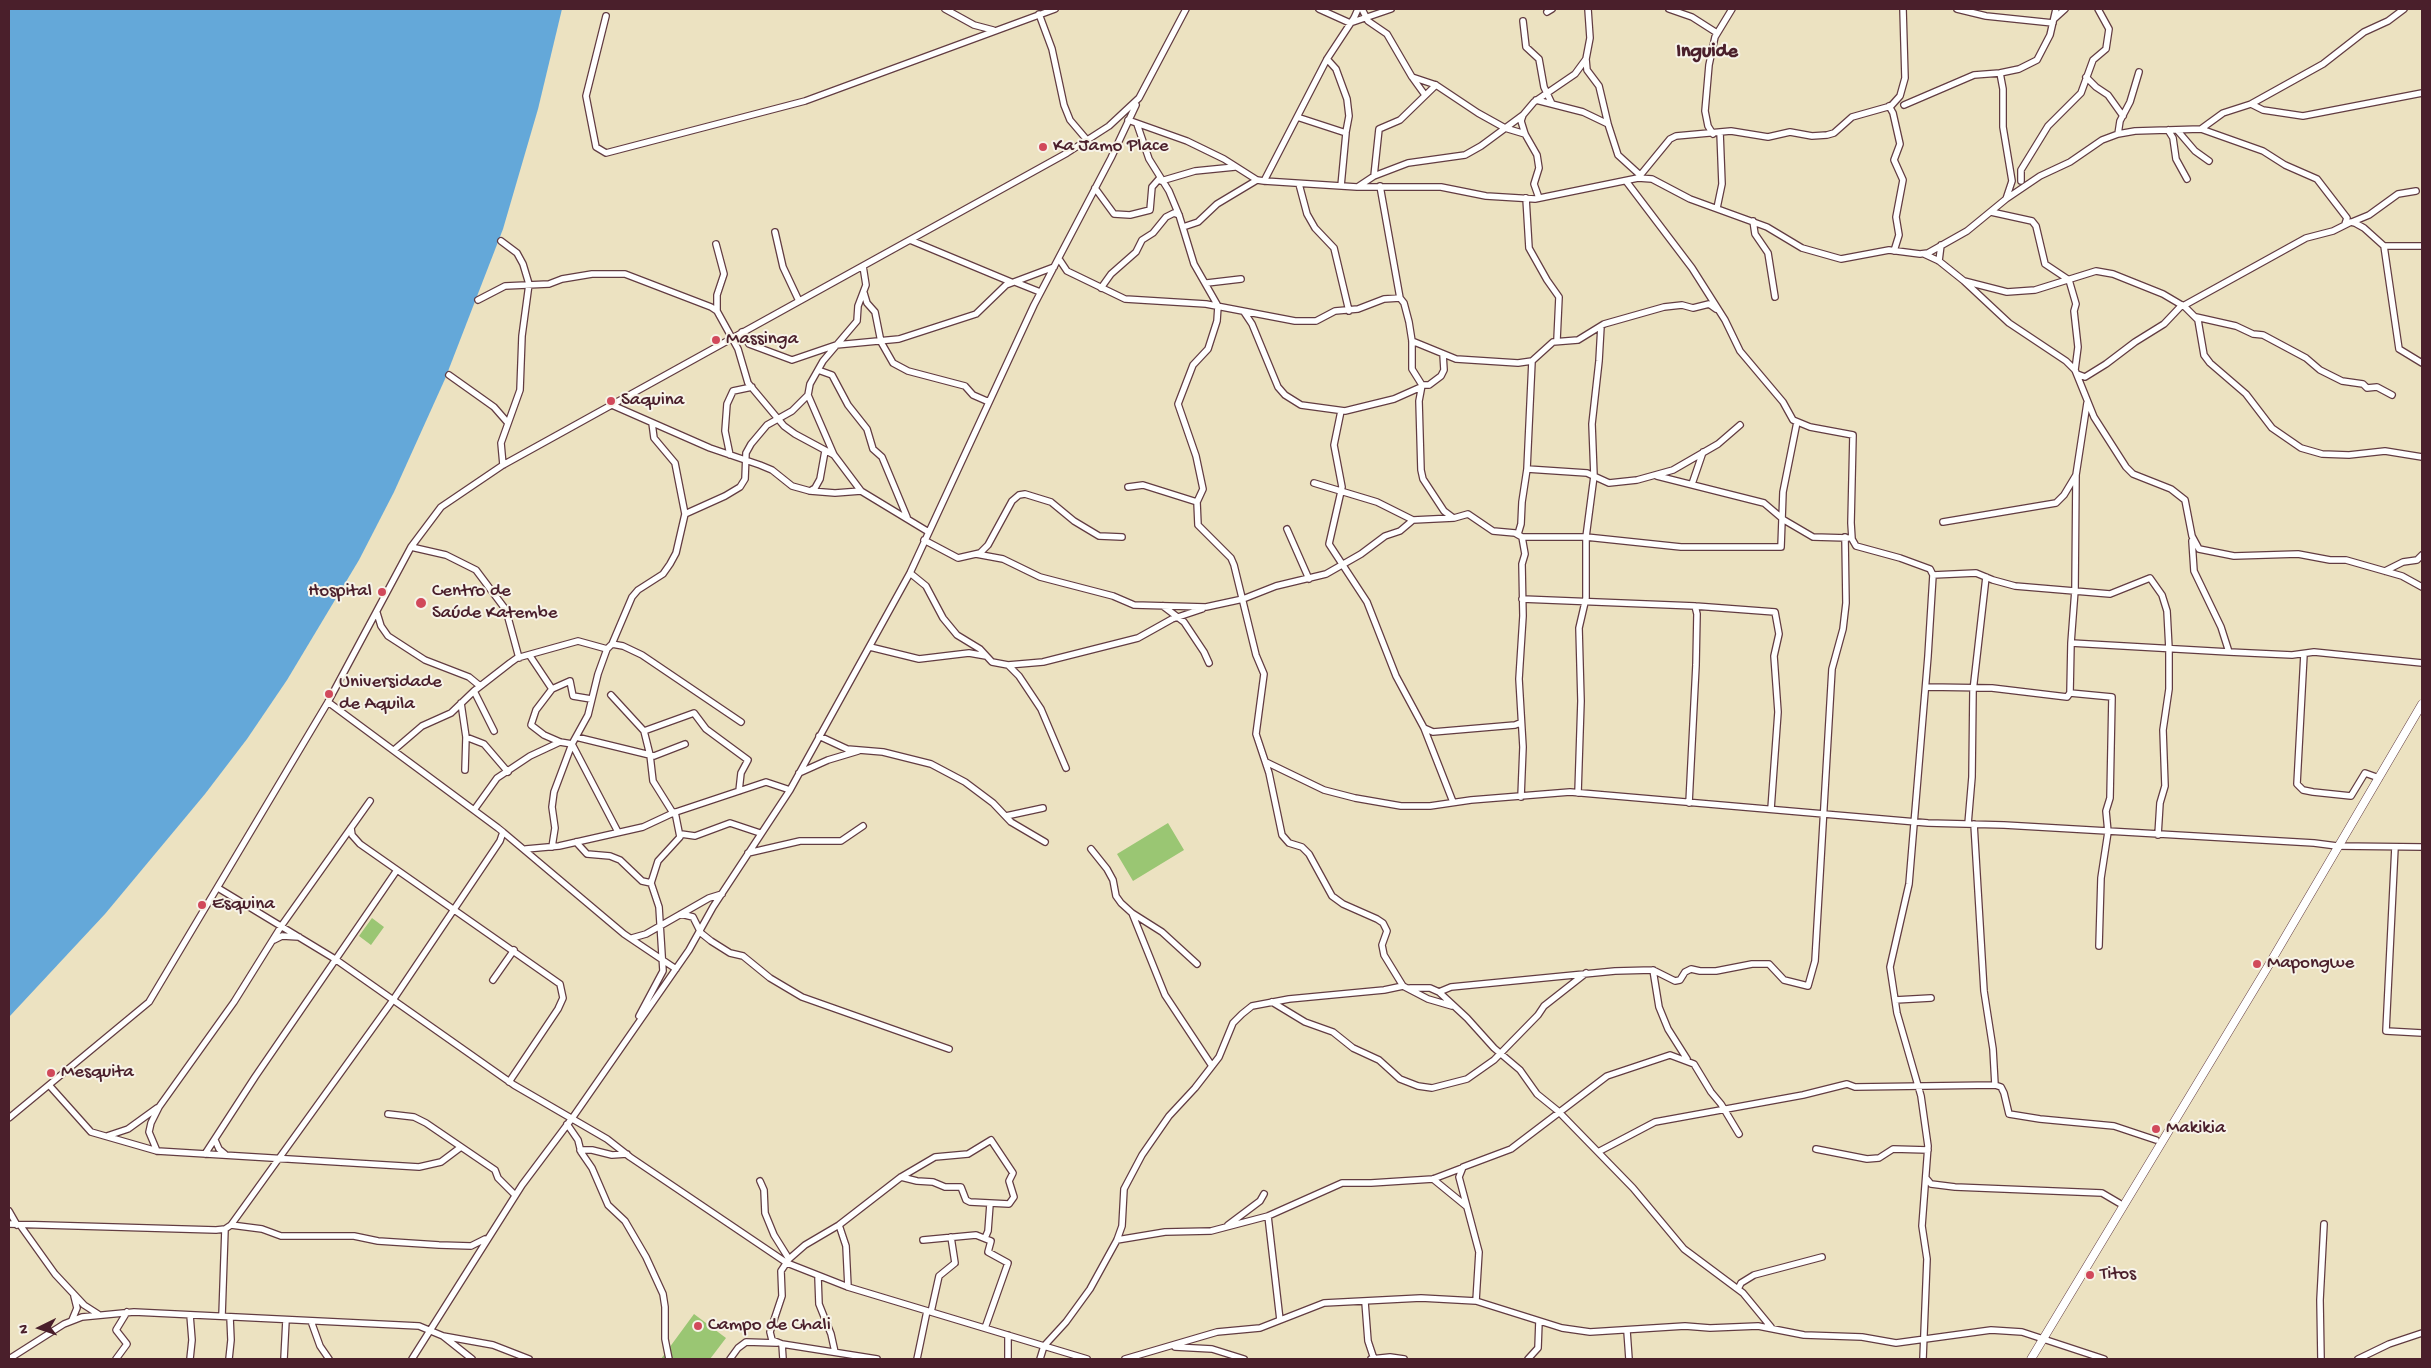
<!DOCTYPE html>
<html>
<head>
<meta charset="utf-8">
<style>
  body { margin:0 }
  #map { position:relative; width:2431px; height:1368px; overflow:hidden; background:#ece2c1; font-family:"Gochi Hand",sans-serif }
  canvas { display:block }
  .frame { position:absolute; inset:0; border:10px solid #4a1f2b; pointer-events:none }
  .north { position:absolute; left:15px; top:1303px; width:50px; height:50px; -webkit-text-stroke:4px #f7f3e8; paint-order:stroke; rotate:266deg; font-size:14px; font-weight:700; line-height:20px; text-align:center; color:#4a1f2b }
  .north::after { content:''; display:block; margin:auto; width:18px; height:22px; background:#4a1f2b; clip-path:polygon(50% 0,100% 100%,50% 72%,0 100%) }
</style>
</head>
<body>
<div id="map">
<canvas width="2431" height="1368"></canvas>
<div class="frame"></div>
<div class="north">N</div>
</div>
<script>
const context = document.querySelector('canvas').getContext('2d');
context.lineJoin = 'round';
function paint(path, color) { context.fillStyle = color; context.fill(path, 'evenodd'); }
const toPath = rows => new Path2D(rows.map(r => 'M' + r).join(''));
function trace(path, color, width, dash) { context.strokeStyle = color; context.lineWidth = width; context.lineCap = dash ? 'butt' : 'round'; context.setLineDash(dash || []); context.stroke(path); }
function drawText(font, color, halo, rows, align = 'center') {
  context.font = font + ' "Gochi Hand",sans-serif'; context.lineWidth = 4; context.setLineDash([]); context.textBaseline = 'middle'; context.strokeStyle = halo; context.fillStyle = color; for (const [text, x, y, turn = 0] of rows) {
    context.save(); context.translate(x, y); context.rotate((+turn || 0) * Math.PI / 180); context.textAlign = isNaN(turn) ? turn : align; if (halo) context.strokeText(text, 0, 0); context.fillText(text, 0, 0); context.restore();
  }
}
const green = toPath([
  [1168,823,1184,850,1133,881,1117,854],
  [372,918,384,927,371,945,359,936],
  [694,1314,726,1338,710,1359,661,1359]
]);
const water = toPath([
  [9,9,562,9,538,109,503,229,445,379,394,492,359,560,287,680,247,739,205,794,105,914,9,1017]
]);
const minor = toPath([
  [945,9,974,25,993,30],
  [1319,9,1350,23,1391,9],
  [1362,9,1368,21,1387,34,1412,77,1436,85,1478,113,1505,128,1525,134],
  [1669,9,1692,17,1717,33],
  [1957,9,1986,16,2053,23],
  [1547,12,1552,9],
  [1039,14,1052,49,1064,105,1070,120,1087,140],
  [606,16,586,96,596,147,606,153,805,101,1055,9],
  [2054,19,2065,9],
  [1523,21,1526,47,1539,59,1544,87,1552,104],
  [1327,59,1336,69,1347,99,1349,116,1346,132],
  [1586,59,1587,70,1599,86,1608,124],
  [2000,73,2019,69,2037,60,2050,35,2056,9],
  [1412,77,1425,95],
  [2086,77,2096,87,2108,95,2123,116],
  [1536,100,1583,112,1608,124,1618,155,1640,175],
  [2251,104,2323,64,2364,32,2388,21,2404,9],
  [1904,105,1974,75,2000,73,2003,89,2003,127,2012,181,2006,199],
  [1889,106,1893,113,1900,144,1894,160,1903,180,1896,217,1899,235,1894,251],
  [1297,117,1346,133,1341,186],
  [1128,120,1187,141,1224,159,1257,180,1264,181,1357,187,1441,187,1486,196,1535,199,1638,178,1652,179,1690,199,1767,227,1802,248,1841,259,1889,250,1920,254,1928,253,1967,231,2006,199,2040,176,2070,162,2102,140,2118,134,2135,131,2201,129,2223,113,2251,104,2263,110,2303,116,2422,93],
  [1137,124,1149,159,1169,191,1179,215,1194,264,1218,306,1217,321,1208,349,1193,365,1178,404,1196,456,1203,489,1197,502],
  [2201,129,2263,151,2285,165,2317,179,2347,218,2345,224],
  [2168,130,2173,138,2176,159,2187,179],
  [2177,130,2195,151,2209,161],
  [1713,134,1708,126,1705,111,1709,65,1715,37,1732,9],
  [2118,134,2120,121,2130,102,2139,72],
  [1374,176,1408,163,1465,155,1481,146,1523,115],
  [1638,178,1670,139,1676,136,1731,131,1768,137,1790,132,1812,136,1827,135,1834,133,1852,117,1891,106,1900,96,1905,78,1903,9],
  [1161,181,1195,171,1235,167],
  [1264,181,1327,59,1354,18,1358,9],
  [1626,181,1692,268,1725,320,1740,351,1783,402,1793,420,1810,427,1853,435,1851,523,1852,539,1856,546,1900,558,1930,569,1933,575],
  [2021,181,2021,170,2048,126,2081,93,2093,60,2106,49,2109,29,2098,9],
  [1299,184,1307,214,1315,228,1334,248,1349,311],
  [1359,186,1374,176,1379,129,1400,120,1436,85],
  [1380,186,1400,298,1404,303,1409,322,1412,341,1412,369,1422,385,1419,401,1421,470,1423,479,1444,511,1452,517],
  [1095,188,1114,214,1130,215,1150,210,1152,187,1159,179],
  [1526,198,1529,248,1547,280,1559,297,1557,340],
  [1539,198,1534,184,1539,168,1537,155,1525,134,1521,121,1523,115,1534,102,1575,74,1586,59,1590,38,1588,9],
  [1717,208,1722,184,1720,132],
  [1991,212,2032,221,2036,226,2045,264,2069,280,2076,304,2074,311,2078,347,2075,370],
  [1753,221,1755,234,1768,253,1775,297],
  [2352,222,2369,215,2398,194,2416,191],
  [1183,227,1198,222,1217,204,1257,180],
  [775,232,783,267,799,301],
  [910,240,1011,282],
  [501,241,517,253,523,264,529,284,522,336,520,390,501,443,503,465],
  [716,244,724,274,717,295,717,311],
  [2384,246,2422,246],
  [1924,254,1939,261,1964,281,2007,292,2035,290,2096,271,2113,274,2163,294,2185,307,2198,320,2204,355,2210,363,2246,394,2272,428,2301,448,2322,454,2349,455,2385,451,2422,457],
  [1059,259,1067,271,1125,299,1206,304,1295,321,1316,321,1335,311,1358,309,1384,299,1400,298],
  [1939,261,1941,245],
  [863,266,866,285,858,306,857,321,823,361,810,384,808,395,834,455,861,491,927,531],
  [1964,281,2009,323,2066,361,2075,370,2094,417,2126,467,2133,474,2171,489,2185,500,2192,536,2199,549,2234,556,2298,554,2330,560,2346,560,2402,576,2422,587],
  [1015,282,1040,292],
  [1207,283,1241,279],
  [1101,288,1111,274,1136,252,1142,240,1153,233,1166,217,1174,213,1179,215],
  [864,293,867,303,875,312,881,342,893,363,908,371,965,386,973,395,989,402],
  [478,300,505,286,549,284,562,279,592,274,625,274,711,307,717,311,738,349,748,383,784,426,795,434,834,455],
  [2183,306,2306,238,2333,231,2351,222,2355,223,2364,228,2384,246,2399,349,2422,363],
  [1244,312,1252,324,1278,387,1285,395,1301,405,1345,411,1394,399,1421,387],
  [2196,317,2236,326,2253,334,2263,335,2306,358,2320,370,2342,381,2363,384,2367,388,2377,387,2392,395],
  [742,332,749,344,792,360,836,345,899,339,976,314,1006,285,1054,267],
  [1412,341,1456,359,1518,363,1532,361,1553,342,1578,340,1604,324,1664,307,1682,305,1693,308,1709,304,1716,309],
  [818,370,832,375,848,405,867,429,873,449,882,457,907,517],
  [2077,374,2085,377,2106,364,2135,342,2164,324,2182,305],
  [449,375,494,407,508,423],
  [1422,385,1429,385,1441,376,1444,370,1443,354],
  [612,405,710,448,760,465,772,470,792,486,810,491,815,488,820,479,825,451],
  [1341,411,1334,445,1342,487,1329,544,1367,602,1396,676,1424,728,1433,732,1515,725,1520,723],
  [730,455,725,431,727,404,733,391,752,387],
  [1527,469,1532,361],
  [2076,475,2075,590,2071,643,2229,652],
  [1657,476,1764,503,1784,520,1813,537,1848,538],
  [1314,483,1377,502,1413,520],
  [1692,484,1703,452],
  [1128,487,1143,485,1197,502,1198,525,1231,558,1234,565,1256,655,1264,674,1256,734,1269,773,1282,835,1289,843,1302,847,1309,854,1332,896,1343,904,1377,919,1383,923,1387,931,1382,945,1384,955,1403,986,1428,999,1452,1006],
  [810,491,835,493,861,491],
  [685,514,725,496,740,487,745,479,746,453,751,444,767,425,792,411,808,395],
  [1943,522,2056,503,2064,495,2076,475,2087,403],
  [1287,529,1309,579],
  [1518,534,1521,524,1522,502,1527,469,1587,473,1609,483,1637,480,1673,470,1718,444,1740,425],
  [1522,537,1586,537,1681,547,1781,547,1783,492,1797,422],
  [924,540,958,558,980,553,988,545,1012,501,1019,495,1025,494,1051,502,1074,521,1099,536,1122,537],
  [2192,541,2194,571,2221,627,2229,652,2292,655,2314,652,2422,663],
  [411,547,446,555,476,570,506,610,519,658],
  [976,554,1003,559,1040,577,1113,596,1134,605,1206,607,1243,599,1276,586,1326,574,1361,554,1385,536,1400,531,1413,520,1454,518,1468,514,1493,531,1515,533,1522,537,1525,554,1522,564,1523,616,1519,679,1523,747,1521,797],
  [2385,571,2403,562,2417,560,2422,555],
  [910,573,926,586,943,618,957,635,980,649,992,662,1008,665,1019,676,1041,709,1066,768],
  [1522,599,1695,606,1775,612,1779,634,1774,656,1778,712,1771,809],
  [1163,606,1184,622,1204,652,1209,663],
  [377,613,381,626,388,636,425,660,469,677,480,686],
  [612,644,632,597,638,590,663,574,670,564,676,553,685,514,675,463,654,438,652,423],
  [870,647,919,659,969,653,986,656],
  [2304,654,2297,784,2303,790,2313,792,2351,796,2365,773,2379,778],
  [530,656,552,689],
  [1008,665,1043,662,1138,638,1172,619,1202,609],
  [1926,687,1992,688,2067,697,2070,693,2071,643],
  [2070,693,2112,697,2110,798,2106,811,2108,832,2101,878,2099,946],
  [611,695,644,731,650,755,653,781,673,813],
  [591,699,573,696,570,681,552,689,536,710,531,725,544,735,560,742,572,744,618,832],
  [461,703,466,737,465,770],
  [1424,728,1453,802],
  [494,731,474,691,510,663,517,658,578,641,607,649],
  [644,731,694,713,706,729,748,760,741,773,739,791],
  [819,736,847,749,883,752,931,764,965,782,993,803,1011,822,1045,842],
  [466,737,484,744,508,772],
  [576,737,654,756,685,744],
  [394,750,422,726,451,713,474,691],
  [1266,762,1324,790,1355,798,1401,806,1430,806,1471,800,1570,792,1928,823,2004,825,2314,843,2337,846,2422,847],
  [799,773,828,760,858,751],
  [1578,793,1581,701,1579,628,1586,598,1586,537,1594,476,1592,424,1599,361,1601,326],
  [1689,803,1696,665,1697,614,1695,606],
  [474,810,497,778,530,756,560,742],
  [1006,816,1043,808],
  [1968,824,1972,777,1973,691,1986,577],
  [1974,824,1984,991,1993,1049,1995,1085],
  [351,828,352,835,360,844,560,984,563,998,558,1009,509,1082],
  [503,832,624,934,676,969],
  [681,834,695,836,730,823,760,833],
  [576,842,587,854,610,856,620,860,642,881,651,883],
  [552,847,555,828,552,807,554,792,572,744,588,715,598,674,607,649,612,644,623,646,642,655,741,722],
  [2395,847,2386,1031,2422,1033],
  [526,849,559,846,643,827,673,813,766,782,790,790],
  [1091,849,1107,869,1113,880,1116,896,1121,903,1132,913,1162,932,1197,964],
  [748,853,800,841,841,841,863,826],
  [218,888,335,959,514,1085,607,1139,630,1157,787,1263,848,1287,1087,1359],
  [1132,913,1165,995,1212,1066],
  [681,914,693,917,701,933,711,941,730,953,743,956,770,978,802,997,949,1049],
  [632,938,646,934,709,898,722,894],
  [274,940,282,936,299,937],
  [1653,970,1659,1007,1668,1029,1687,1059],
  [493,980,514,950],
  [1410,988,1430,988,1439,992,1467,1018,1494,1048,1520,1070,1537,1094,1558,1111,1633,1188,1684,1249,1743,1293,1771,1327],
  [1439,992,1451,987,1615,971,1653,970,1675,981,1680,980,1685,972,1691,969,1700,971,1716,971,1752,964,1769,964,1784,980,1808,986,1815,961,1832,669,1843,629,1846,603,1845,537],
  [1895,1000,1931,998],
  [1272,1002,1305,1022,1333,1032,1353,1048,1379,1060,1400,1079,1418,1086,1432,1088,1467,1079,1494,1060,1538,1015,1544,1006,1586,973],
  [639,1016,663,971,659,907,651,883,658,861,680,837,675,812],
  [49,1085,91,1132,157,1151,419,1167,441,1162,461,1147],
  [388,1114,414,1117,426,1123,495,1170,498,1178,515,1195],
  [9,1118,149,1002,328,702,411,547,441,507,503,465,1067,153,1109,126,1139,98,1186,9],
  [567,1124,578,1140,581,1152,592,1168,608,1205,625,1221,646,1257,663,1294,665,1307,665,1339,669,1359],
  [107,1136,128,1129,157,1108],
  [215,1140,219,1149,225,1154],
  [1816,1149,1867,1159,1879,1158,1893,1149,1928,1150],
  [580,1150,592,1150,612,1155,627,1154],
  [157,1151,149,1132,151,1123,159,1107,234,1002,282,925,370,801],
  [1598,1152,1655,1122,1803,1095,1847,1084,1855,1087,1995,1085,2001,1087,2004,1093,2009,1114,2040,1119,2114,1126,2156,1140],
  [205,1154,255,1077,397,870],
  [1926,1178,1931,1184,1955,1187,2102,1193,2119,1203],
  [1433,1179,1466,1206],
  [760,1181,764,1190,765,1213,774,1235,789,1259],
  [9,1211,17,1225],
  [1268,1216,1280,1320],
  [9,1224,216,1230,225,1229,231,1225,393,1000,500,841,503,832,498,828,328,702],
  [20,1225,55,1274,84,1305,98,1314],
  [231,1225,262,1229,281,1236,354,1236,378,1241,439,1245,471,1246,485,1239],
  [839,1225,846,1246,848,1287],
  [1228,1225,1260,1201,1264,1194],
  [985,1238,988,1231,990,1204],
  [923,1240,976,1235,991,1241,988,1252,1008,1263,985,1328],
  [1117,1240,1165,1232,1211,1231,1268,1216,1342,1183,1371,1183,1433,1179,1462,1168],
  [818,1277,819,1304,831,1334,835,1352],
  [1738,1289,1741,1283,1754,1275,1822,1257],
  [1476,1301,1479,1252,1459,1177,1463,1167,1511,1149,1607,1076,1670,1055,1694,1064,1711,1092,1721,1104,1739,1134],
  [1365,1302,1368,1341,1374,1359],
  [931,1312,939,1276,955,1263,951,1237],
  [222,1316,225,1229],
  [72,1320,77,1308,74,1296],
  [311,1321,320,1346,329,1359],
  [1627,1331,1629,1359],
  [443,1336,493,1345,529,1359],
  [782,1344,877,1359],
  [1175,1347,1212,1349,1244,1359],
  [9,1359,64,1324,82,1317,134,1312,419,1326,443,1336,472,1359],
  [116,1359,127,1344,116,1330,127,1312],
  [190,1359,192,1340,190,1315],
  [229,1359,231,1340,230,1317],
  [284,1359,286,1320],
  [412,1359,522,1185,573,1117,689,950,713,907,790,790,910,573,1034,305,1111,158,1136,105],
  [730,1359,738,1348,746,1342,777,1343],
  [783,1359,782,1344,772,1340,770,1332,782,1296,781,1271,789,1259,805,1245,839,1225,901,1177,935,1157,968,1154,991,1140,1013,1173,1009,1181,1014,1197,1009,1204,970,1202,966,1200,961,1187,945,1187,933,1182,917,1181,901,1177],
  [917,1359,927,1311],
  [1008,1359,1008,1335],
  [1040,1359,1044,1346,1066,1322,1090,1289,1117,1240,1122,1226,1124,1189,1142,1155,1169,1116,1195,1088,1219,1057,1233,1023,1242,1014,1252,1006,1289,999,1384,990,1403,986],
  [1125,1359,1217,1332,1260,1328,1324,1303,1421,1298,1476,1301,1562,1328,1590,1332,1685,1326,1710,1328,1758,1326,1804,1335,1862,1337,1896,1343,1991,1330,2022,1332,2104,1359],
  [1371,1359,1390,1357,1404,1359],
  [1528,1359,1538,1348,1539,1321],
  [1923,1359,1927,1259,1922,1226,1928,1146,1921,1096,1897,1013,1890,967,1909,884,1928,656,1933,575,1976,573,1993,580,2015,586,2110,594,2150,578,2162,595,2167,611,2169,649,2169,689,2163,730,2165,786,2160,803,2158,835],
  [2321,1359,2320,1300,2324,1224],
  [2358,1359,2389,1344,2422,1333]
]);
const highway = toPath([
  [2031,1359,2267,968,2422,704]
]);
const markers = [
  [1043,147,5,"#d1495b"],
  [716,340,5,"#d1495b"],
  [611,401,5,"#d1495b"],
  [382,592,5,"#d1495b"],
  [421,603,6,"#d1495b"],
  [329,694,5,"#d1495b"],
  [202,905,5,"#d1495b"],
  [2257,964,5,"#d1495b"],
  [51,1073,5,"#d1495b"],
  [2156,1129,5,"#d1495b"],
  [2090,1275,5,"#d1495b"],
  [698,1326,5,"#d1495b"]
];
const poiNames = [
  ["Ka Jamo Place",1053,147],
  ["Massinga",726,340],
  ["Saquina",621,401],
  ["Hospital",372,592,"right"],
  ["Centro de",432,592],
  ["Saúde Katembe",432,614],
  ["Universidade",339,683],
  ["de Aquila",339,705],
  ["Esquina",212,905],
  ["Mapongwe",2267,964],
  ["Mesquita",61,1073],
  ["Makikia",2166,1129],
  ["Titos",2100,1275],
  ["Campo de Chali",708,1326]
];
const neighbourhoodNames = [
  ["Inguide",1707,53]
];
paint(green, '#9ac673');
paint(water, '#64a8d9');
trace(minor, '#623c42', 8);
trace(highway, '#623c42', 9);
trace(minor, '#fff', 5.5);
trace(highway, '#fff', 8);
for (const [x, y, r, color] of markers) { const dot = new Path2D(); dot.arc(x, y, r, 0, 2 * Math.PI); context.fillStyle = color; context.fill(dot); trace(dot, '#f7f3e8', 2); }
drawText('19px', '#4a1f2b', '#f7f3e8', poiNames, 'left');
drawText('bold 20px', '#4a1f2b', '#f7f3e8', neighbourhoodNames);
</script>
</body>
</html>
